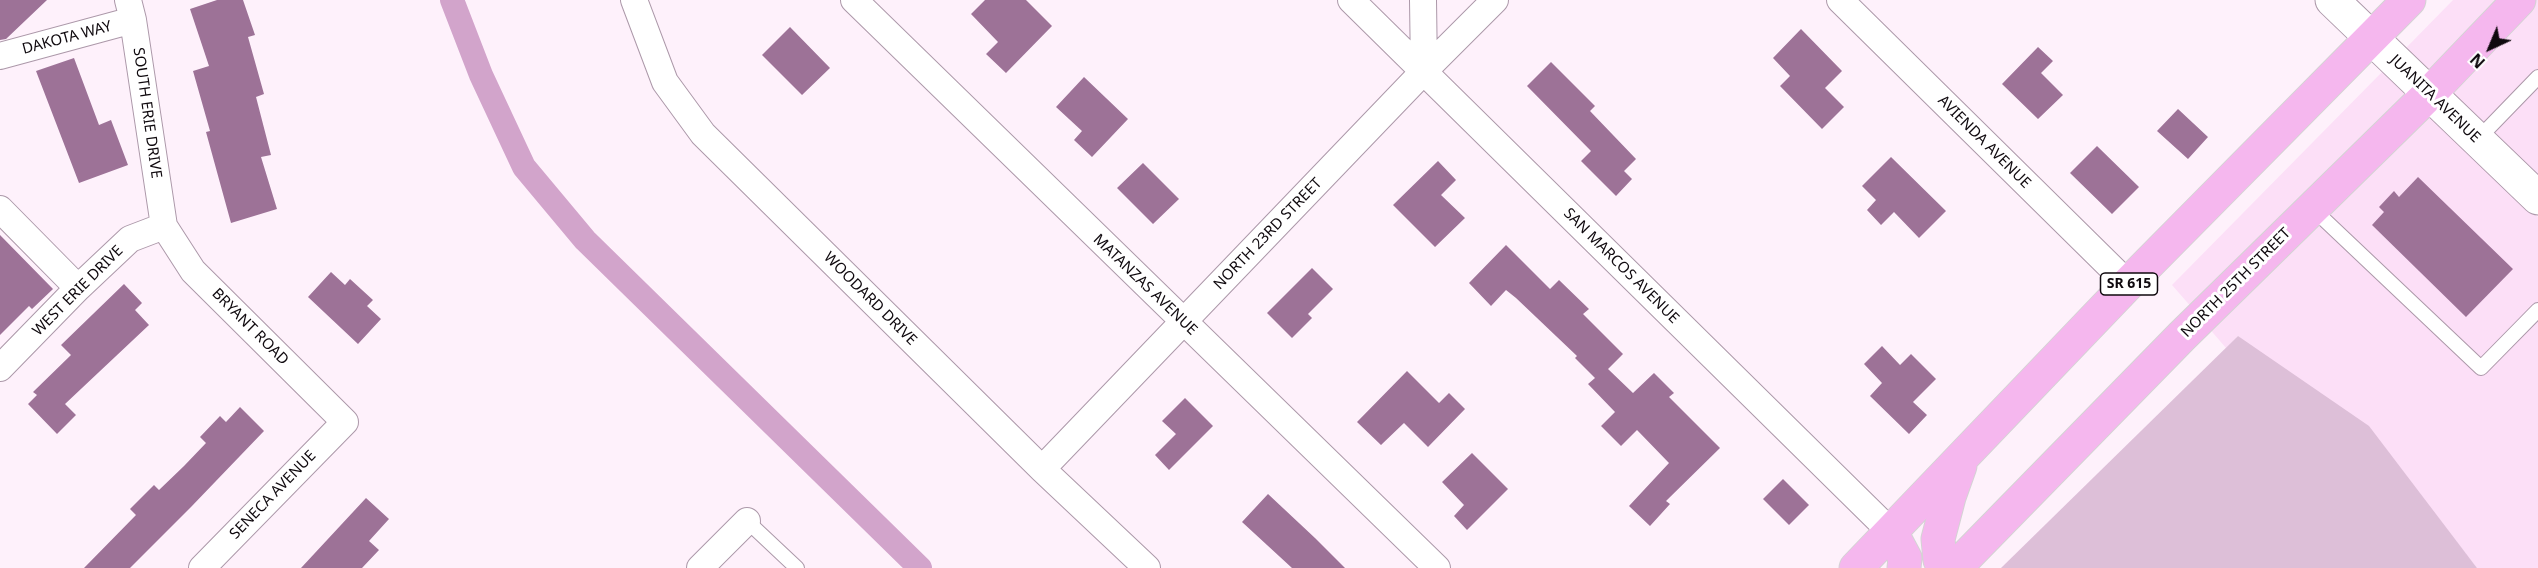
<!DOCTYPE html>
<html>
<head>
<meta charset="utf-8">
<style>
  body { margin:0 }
  #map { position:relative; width:2538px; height:568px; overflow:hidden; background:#fef1fb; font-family:"Noto Sans",sans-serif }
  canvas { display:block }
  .north { position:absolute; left:2460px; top:18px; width:60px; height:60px; -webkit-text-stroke:4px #fff; paint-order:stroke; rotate:224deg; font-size:16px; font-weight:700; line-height:24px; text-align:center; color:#0f090e }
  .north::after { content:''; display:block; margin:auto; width:21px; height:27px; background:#0f090e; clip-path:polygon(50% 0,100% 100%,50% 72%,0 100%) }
</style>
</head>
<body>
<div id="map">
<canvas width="2538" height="568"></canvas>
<div class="north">N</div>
</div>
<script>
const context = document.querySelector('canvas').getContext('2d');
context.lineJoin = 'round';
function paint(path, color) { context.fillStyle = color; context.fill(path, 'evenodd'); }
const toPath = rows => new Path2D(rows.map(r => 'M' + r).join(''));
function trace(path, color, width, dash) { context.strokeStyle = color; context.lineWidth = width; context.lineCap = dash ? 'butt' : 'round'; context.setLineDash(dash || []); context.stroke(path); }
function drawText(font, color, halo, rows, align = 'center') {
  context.font = font + ' "Noto Sans",sans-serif'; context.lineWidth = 6; context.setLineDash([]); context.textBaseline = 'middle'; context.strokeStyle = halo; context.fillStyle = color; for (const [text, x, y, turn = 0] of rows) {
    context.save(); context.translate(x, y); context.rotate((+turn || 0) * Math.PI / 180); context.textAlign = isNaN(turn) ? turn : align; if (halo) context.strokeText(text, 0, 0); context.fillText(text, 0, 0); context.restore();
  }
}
const built = toPath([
  [2453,0,2502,0,2429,76,2403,51],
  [2535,0,2538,0,2538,180,2446,92],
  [2384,70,2411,95,2193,309,2172,285],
  [2428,111,2538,217,2538,568,2477,568,2436,516,2238,336,2226,348,2208,327]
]);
const green = toPath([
  [2238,336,2369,426,2477,568,2001,568]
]);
const canal = toPath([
  [452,0,481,75,524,167,585,240,920,568]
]);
const building = toPath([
  [0,0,47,0,6,39,0,40],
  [217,0,243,0,255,35,248,37,264,94,256,97,271,155,261,157,277,209,231,223,206,132,210,131,193,71,209,66,190,9],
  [985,0,1026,0,1052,26,1006,73,986,54,998,42,971,14],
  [790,27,830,68,802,95,762,55],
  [1801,29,1842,71,1825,88,1844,107,1822,129,1780,86,1790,76,1773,58],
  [2038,47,2053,61,2041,73,2063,95,2038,119,2002,84],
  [74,58,99,125,111,120,128,165,79,183,36,71],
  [1551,62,1595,106,1590,111,1636,159,1624,171,1632,179,1616,196,1581,161,1591,151,1527,86],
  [1084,77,1128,119,1092,157,1074,140,1082,131,1056,107],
  [2178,109,2208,137,2188,159,2157,131],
  [2097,146,2139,187,2112,214,2070,173],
  [1891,157,1946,211,1919,238,1894,212,1881,225,1867,210,1876,200,1862,186],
  [1438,161,1456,180,1441,195,1465,218,1435,247,1393,205],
  [1143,163,1179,199,1153,224,1117,188],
  [2418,177,2513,269,2466,317,2372,225,2384,212,2379,207,2394,191,2399,197],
  [0,235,53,289,32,309,29,306,0,335],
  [1506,245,1550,289,1559,280,1589,309,1583,314,1623,354,1608,369,1633,393,1654,373,1674,393,1669,397,1720,448,1666,501,1670,504,1650,526,1629,506,1669,463,1637,430,1621,446,1601,426,1615,412,1588,384,1595,378,1575,358,1577,356,1516,298,1506,290,1491,306,1469,283],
  [1312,268,1333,289,1308,314,1312,318,1292,338,1267,313],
  [331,272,345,285,350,279,373,300,367,306,381,319,358,344,308,297],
  [124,284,142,303,135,310,149,325,65,404,76,415,57,434,28,404,37,395,33,392,71,355,61,345],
  [1882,346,1900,365,1911,354,1936,379,1913,402,1927,415,1909,434,1870,396,1882,383,1864,364],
  [1407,371,1439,403,1449,393,1465,409,1428,447,1404,423,1381,445,1357,422],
  [1185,398,1213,426,1169,470,1155,455,1176,434,1162,421],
  [240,407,264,431,191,507,130,568,84,568,136,515,130,509,154,485,159,490,184,466,206,443,200,437,220,416,226,422],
  [1472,453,1508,489,1467,530,1454,516,1464,505,1442,482],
  [1783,479,1809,505,1789,525,1763,499],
  [1268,494,1315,538,1345,568,1292,568,1242,522],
  [366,498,389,519,369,541,379,550,362,568,301,568]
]);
const lane = toPath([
  [2477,140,2538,77],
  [2312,208,2481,368,2538,310],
  [747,521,797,568]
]);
const street = toPath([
  [128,0,133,20,164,226,193,271,345,422,202,568],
  [634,0,665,82,703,134,1042,469,1147,568],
  [854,0,1437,568],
  [1351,0,1891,532],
  [1423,0,1424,71],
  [1840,0,2128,284],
  [0,56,133,20],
  [0,209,78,288],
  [0,368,78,288,130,239,164,226],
  [1042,469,1424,71,1495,0],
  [700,568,747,521]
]);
const secondary = toPath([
  [2332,0,2538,198]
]);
const primary = toPath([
  [1891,532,1905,558,1904,568],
  [1856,568,2128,284,2409,0],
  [1946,568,1940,560,1938,539,1949,497,1960,466],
  [1955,568,2182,336,2429,94,2519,0]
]);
const shields = [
  [2129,284,57]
];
const shieldNames = [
  ["SR 615",2129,284]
];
const streetNames = [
  ["DAKOTA WAY",67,38,-15],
  ["JUANITA AVENUE",2435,99,44],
  ["SOUTH ERIE DRIVE",147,113,82],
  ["AVIENDA AVENUE",1984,142,45],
  ["NORTH 23RD STREET",1268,234,-46],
  ["SAN MARCOS AVENUE",1621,266,45],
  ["NORTH 25TH STREET",2236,283,-45],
  ["MATANZAS AVENUE",1145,285,44],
  ["WEST ERIE DRIVE",78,291,-45],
  ["WOODARD DRIVE",870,299,45],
  ["BRYANT ROAD",250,327,45],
  ["SENECA AVENUE",273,495,-46]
];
paint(built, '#fcdff7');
paint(green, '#ddbfd8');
trace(canal, '#d2a4cb', 24);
paint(building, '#9d7297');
trace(lane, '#ac98a9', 16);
trace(street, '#ac98a9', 28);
trace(secondary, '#ac98a9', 35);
trace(primary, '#d4d3d4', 35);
trace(lane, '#fff', 14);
trace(street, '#fff', 26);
trace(secondary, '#fff', 33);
trace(primary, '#f5b7ee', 33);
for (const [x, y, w] of shields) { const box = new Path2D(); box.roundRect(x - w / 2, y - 11, w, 22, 4.5); context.fillStyle = '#fff'; context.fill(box); trace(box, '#0f090e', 1.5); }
drawText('bold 14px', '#0f090e', null, shieldNames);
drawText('15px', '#0f090e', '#fff', streetNames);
</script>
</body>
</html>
